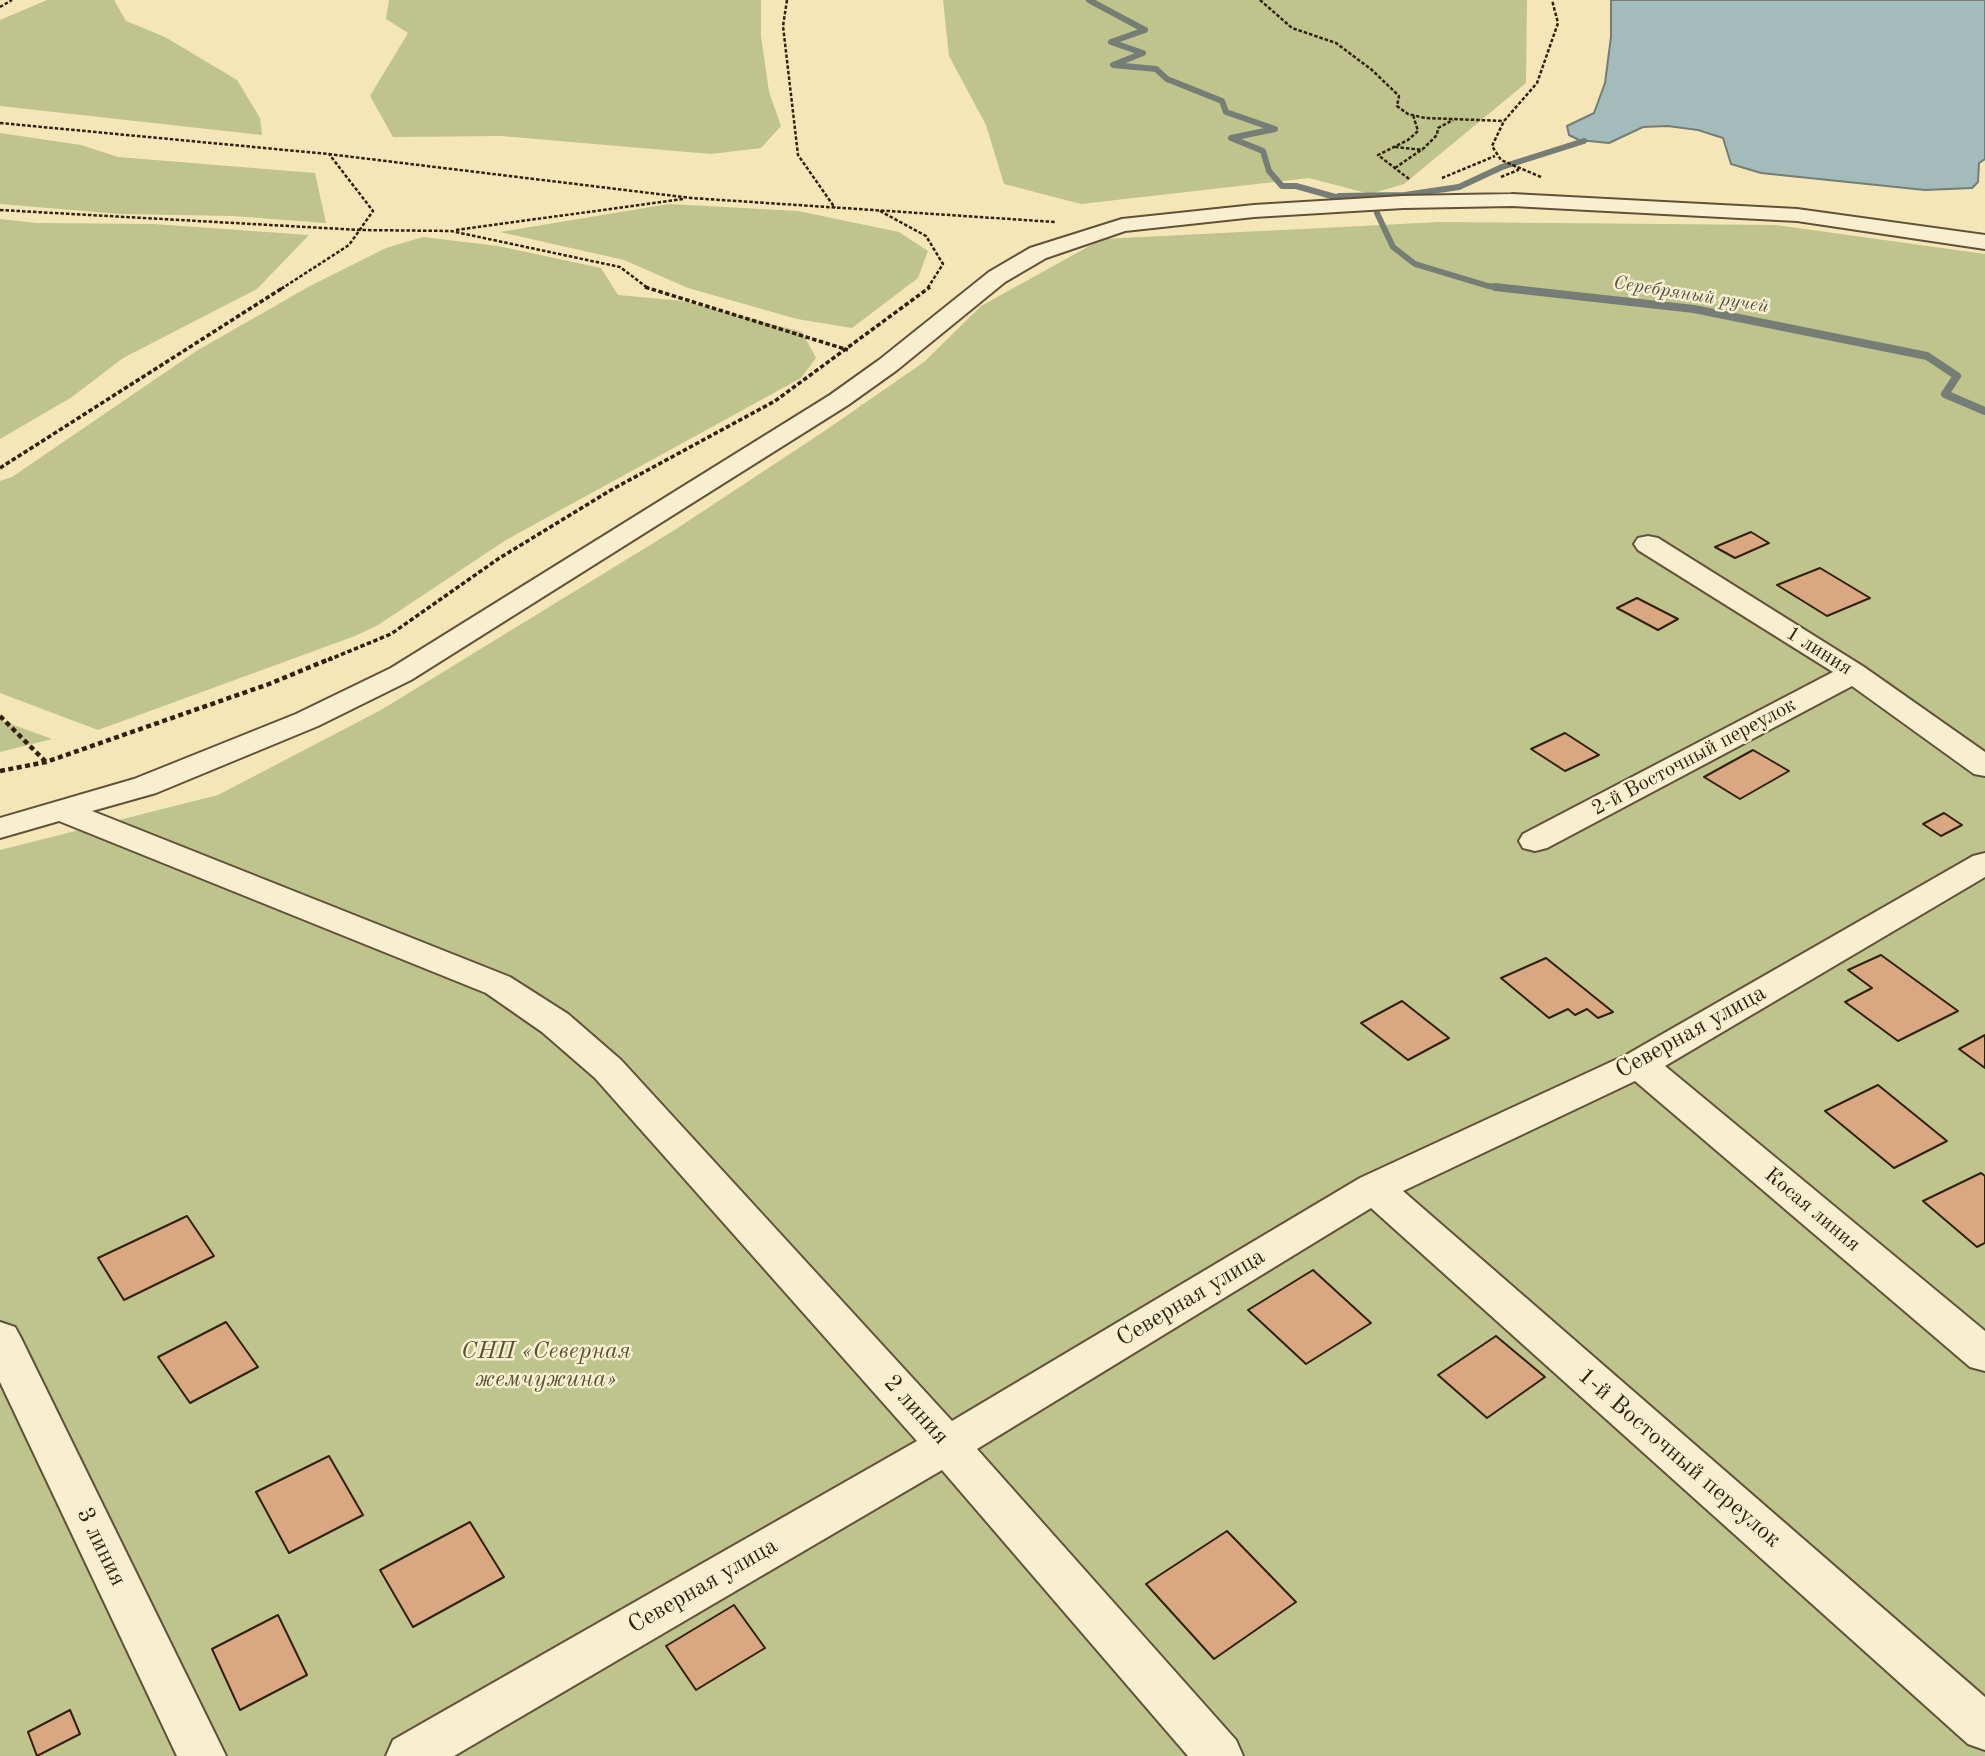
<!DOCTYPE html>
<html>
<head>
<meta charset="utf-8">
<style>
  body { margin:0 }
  canvas { display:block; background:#f4e6b6 }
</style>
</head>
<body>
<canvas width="1985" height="1756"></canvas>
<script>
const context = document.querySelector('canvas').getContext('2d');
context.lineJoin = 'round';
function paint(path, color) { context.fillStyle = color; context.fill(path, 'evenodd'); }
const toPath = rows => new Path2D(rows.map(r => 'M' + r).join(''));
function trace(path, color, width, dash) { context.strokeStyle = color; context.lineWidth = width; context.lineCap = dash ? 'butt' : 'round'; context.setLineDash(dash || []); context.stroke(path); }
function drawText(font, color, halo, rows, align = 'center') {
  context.font = font + ' "Old Standard TT",serif'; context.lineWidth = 5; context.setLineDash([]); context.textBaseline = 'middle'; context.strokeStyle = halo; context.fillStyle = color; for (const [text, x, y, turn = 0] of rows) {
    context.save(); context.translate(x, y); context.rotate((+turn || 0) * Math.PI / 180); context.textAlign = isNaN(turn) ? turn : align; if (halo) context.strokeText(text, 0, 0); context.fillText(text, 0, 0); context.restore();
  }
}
const green = toPath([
  [47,0,114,0,126,21,165,37,237,80,260,118,262,135,0,106,0,20],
  [389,0,761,0,761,36,769,92,781,126,761,148,711,154,501,136,393,137,370,96,408,33,386,19],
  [943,0,1527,0,1526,83,1404,184,1370,194,1309,178,1081,204,1004,184,986,125,949,56],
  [0,133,81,145,118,157,315,173,326,223,232,216,120,214,0,204],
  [669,204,798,211,899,232,928,251,918,278,852,328,797,319,688,288,624,260,500,232],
  [0,219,36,223,154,224,309,235,257,289,123,358,72,397,0,439],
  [1440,222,1776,225,1985,254,1985,1756,0,1756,0,850,218,795,381,710,673,531,823,432,924,362,981,306,1102,239],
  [423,237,498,246,601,268,618,295,683,301,802,332,816,358,801,378,506,540,378,625,355,636,98,730,0,693,0,481,12,477,198,350,310,286,386,248],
  [0,720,52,739,0,752]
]);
const water = toPath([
  [1611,0,1985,0,1985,159,1979,163,1978,182,1972,188,1925,190,1761,173,1731,164,1723,138,1698,130,1668,126,1643,127,1609,143,1579,140,1569,135,1567,126,1594,113,1605,83,1611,37,1611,0]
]);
const streamFar1 = toPath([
  [1089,0,1145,30,1111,42,1143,53,1113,65,1156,69,1167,79,1222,101,1226,112,1275,129,1231,138,1263,151,1269,171,1282,186,1296,186,1346,200],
  [1339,196,1405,195,1459,187,1502,167,1584,141],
  [1377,213,1393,247,1415,264,1488,286,1511,289]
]);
const stream = toPath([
  [1495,287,1694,309,1927,356,1957,376,1945,394,1985,411]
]);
const building = toPath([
  [1751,532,1769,543,1735,558,1715,547,1751,532],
  [1820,568,1870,598,1827,616,1777,585,1820,568],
  [1637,598,1678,619,1658,630,1617,608,1637,598],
  [1565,733,1599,755,1565,771,1531,749,1565,733],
  [1753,750,1789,771,1740,799,1704,777,1753,750],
  [1944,813,1962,825,1941,836,1923,824,1944,813],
  [1881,955,1958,1011,1898,1041,1845,1002,1872,988,1848,970,1881,955],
  [1546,958,1613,1012,1598,1018,1587,1009,1575,1015,1568,1009,1549,1018,1501,978,1546,958],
  [1402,1001,1449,1038,1408,1060,1361,1023,1402,1001],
  [1985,1035,1985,1068,1959,1049,1985,1035],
  [1878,1085,1947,1141,1894,1168,1825,1111,1878,1085],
  [1981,1173,1985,1176,1985,1243,1977,1247,1923,1201,1981,1173],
  [187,1216,214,1256,124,1300,98,1258,187,1216],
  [1313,1270,1371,1323,1306,1364,1248,1310,1313,1270],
  [226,1322,258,1367,190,1403,158,1357,226,1322],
  [1496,1336,1545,1377,1487,1418,1438,1375,1496,1336],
  [329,1456,363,1515,289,1553,256,1492,329,1456],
  [470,1522,504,1577,413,1627,380,1570,470,1522],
  [1227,1531,1296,1602,1214,1659,1146,1584,1227,1531],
  [734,1605,765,1648,696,1690,666,1646,734,1605],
  [278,1615,307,1675,240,1710,212,1649,278,1615],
  [70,1710,80,1734,37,1756,28,1732,70,1710]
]);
const pathFar2 = toPath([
  [787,0,783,26,798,155,835,208],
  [1260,0,1292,28,1336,43,1372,70,1399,96,1397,106,1408,114,1425,118,1504,121],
  [0,7,12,0],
  [0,123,328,154,691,198,1055,222],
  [1395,147,1423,150],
  [1395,168,1424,148,1437,135,1438,128,1453,120],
  [1501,177,1518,170,1515,167],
  [1541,177,1501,160,1492,146,1504,121,1537,83,1558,23,1552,0],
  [1442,178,1495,156],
  [1409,179,1378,155,1408,140,1418,131,1413,115],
  [0,210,360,230,451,231,620,267,649,289],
  [880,211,926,236,943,264,927,289],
  [456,230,683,199],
  [281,289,349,245,373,211,329,154]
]);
const pathFar1 = toPath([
  [645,287,848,350],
  [0,468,284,287],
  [328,660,391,634,498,559,611,490,775,401,930,287]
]);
const path = toPath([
  [0,716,46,762],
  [0,771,46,762,269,684,332,658]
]);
const minor = toPath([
  [1512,194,1797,209,1985,235,1985,249,1797,221,1512,206,1403,208,1254,217,1125,231,1046,258,1005,282,897,370,848,405,411,680,318,726,156,793,92,811,510,977,568,1014,621,1060,952,1421,1360,1178,1626,1055,1973,856,1985,853,1985,877,1665,1066,1985,1331,1985,1371,1970,1367,1635,1081,1403,1191,1985,1697,1985,1750,1968,1744,1371,1208,977,1449,1236,1740,1243,1756,1188,1756,942,1470,454,1756,386,1756,393,1740,917,1441,595,1078,542,1032,486,993,59,821,0,838,0,818,134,779,296,714,391,668,830,395,879,360,989,272,1030,248,1122,219,1254,205,1403,196,1512,194],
  [1648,536,1658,538,1864,667,1985,752,1985,776,1974,774,1852,686,1547,848,1535,851,1523,848,1519,841,1523,834,1833,672,1638,550,1634,544,1638,538,1648,536],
  [0,1322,15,1327,21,1338,226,1756,177,1756,0,1382,0,1322]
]);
const farWaternames = [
  ["Серебряный ручей",1691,295,9]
];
const streetNames = [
  ["1 линия",1819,651,32],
  ["2-й Восточный переулок",1694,757,-28],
  ["Косая линия",1812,1210,40]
];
const nearStreetnames = [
  ["Северная улица",1691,1032,-29],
  ["Северная улица",1191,1298,-31],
  ["2 линия",916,1410,48],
  ["1-й Восточный переулок",1679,1458,41],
  ["3 линия",101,1547,64],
  ["Северная улица",703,1586,-30]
];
const nearParknames = [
  ["СНП «Северная",546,1352],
  ["жемчужина»",546,1380]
];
paint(green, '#bec48c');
paint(water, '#a3bcbb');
trace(water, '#757d76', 2);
trace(streamFar1, '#757d76', 6);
trace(stream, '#757d76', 8);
paint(building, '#d9a880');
trace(building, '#311f0f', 2);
trace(minor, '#625139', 4);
trace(pathFar2, '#311f0f', 2.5, [3.5, 2]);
trace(pathFar1, '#311f0f', 3.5, [4.5, 2.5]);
trace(path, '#311f0f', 4.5, [5, 3.5]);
paint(minor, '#f8efd0');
drawText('italic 19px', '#534e43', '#f8efd0', farWaternames);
drawText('21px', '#311f0f', '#f8efd0', streetNames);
drawText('24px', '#311f0f', '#f8efd0', nearStreetnames);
drawText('italic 24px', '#5b5134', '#f8efd0', nearParknames);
</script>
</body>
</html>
